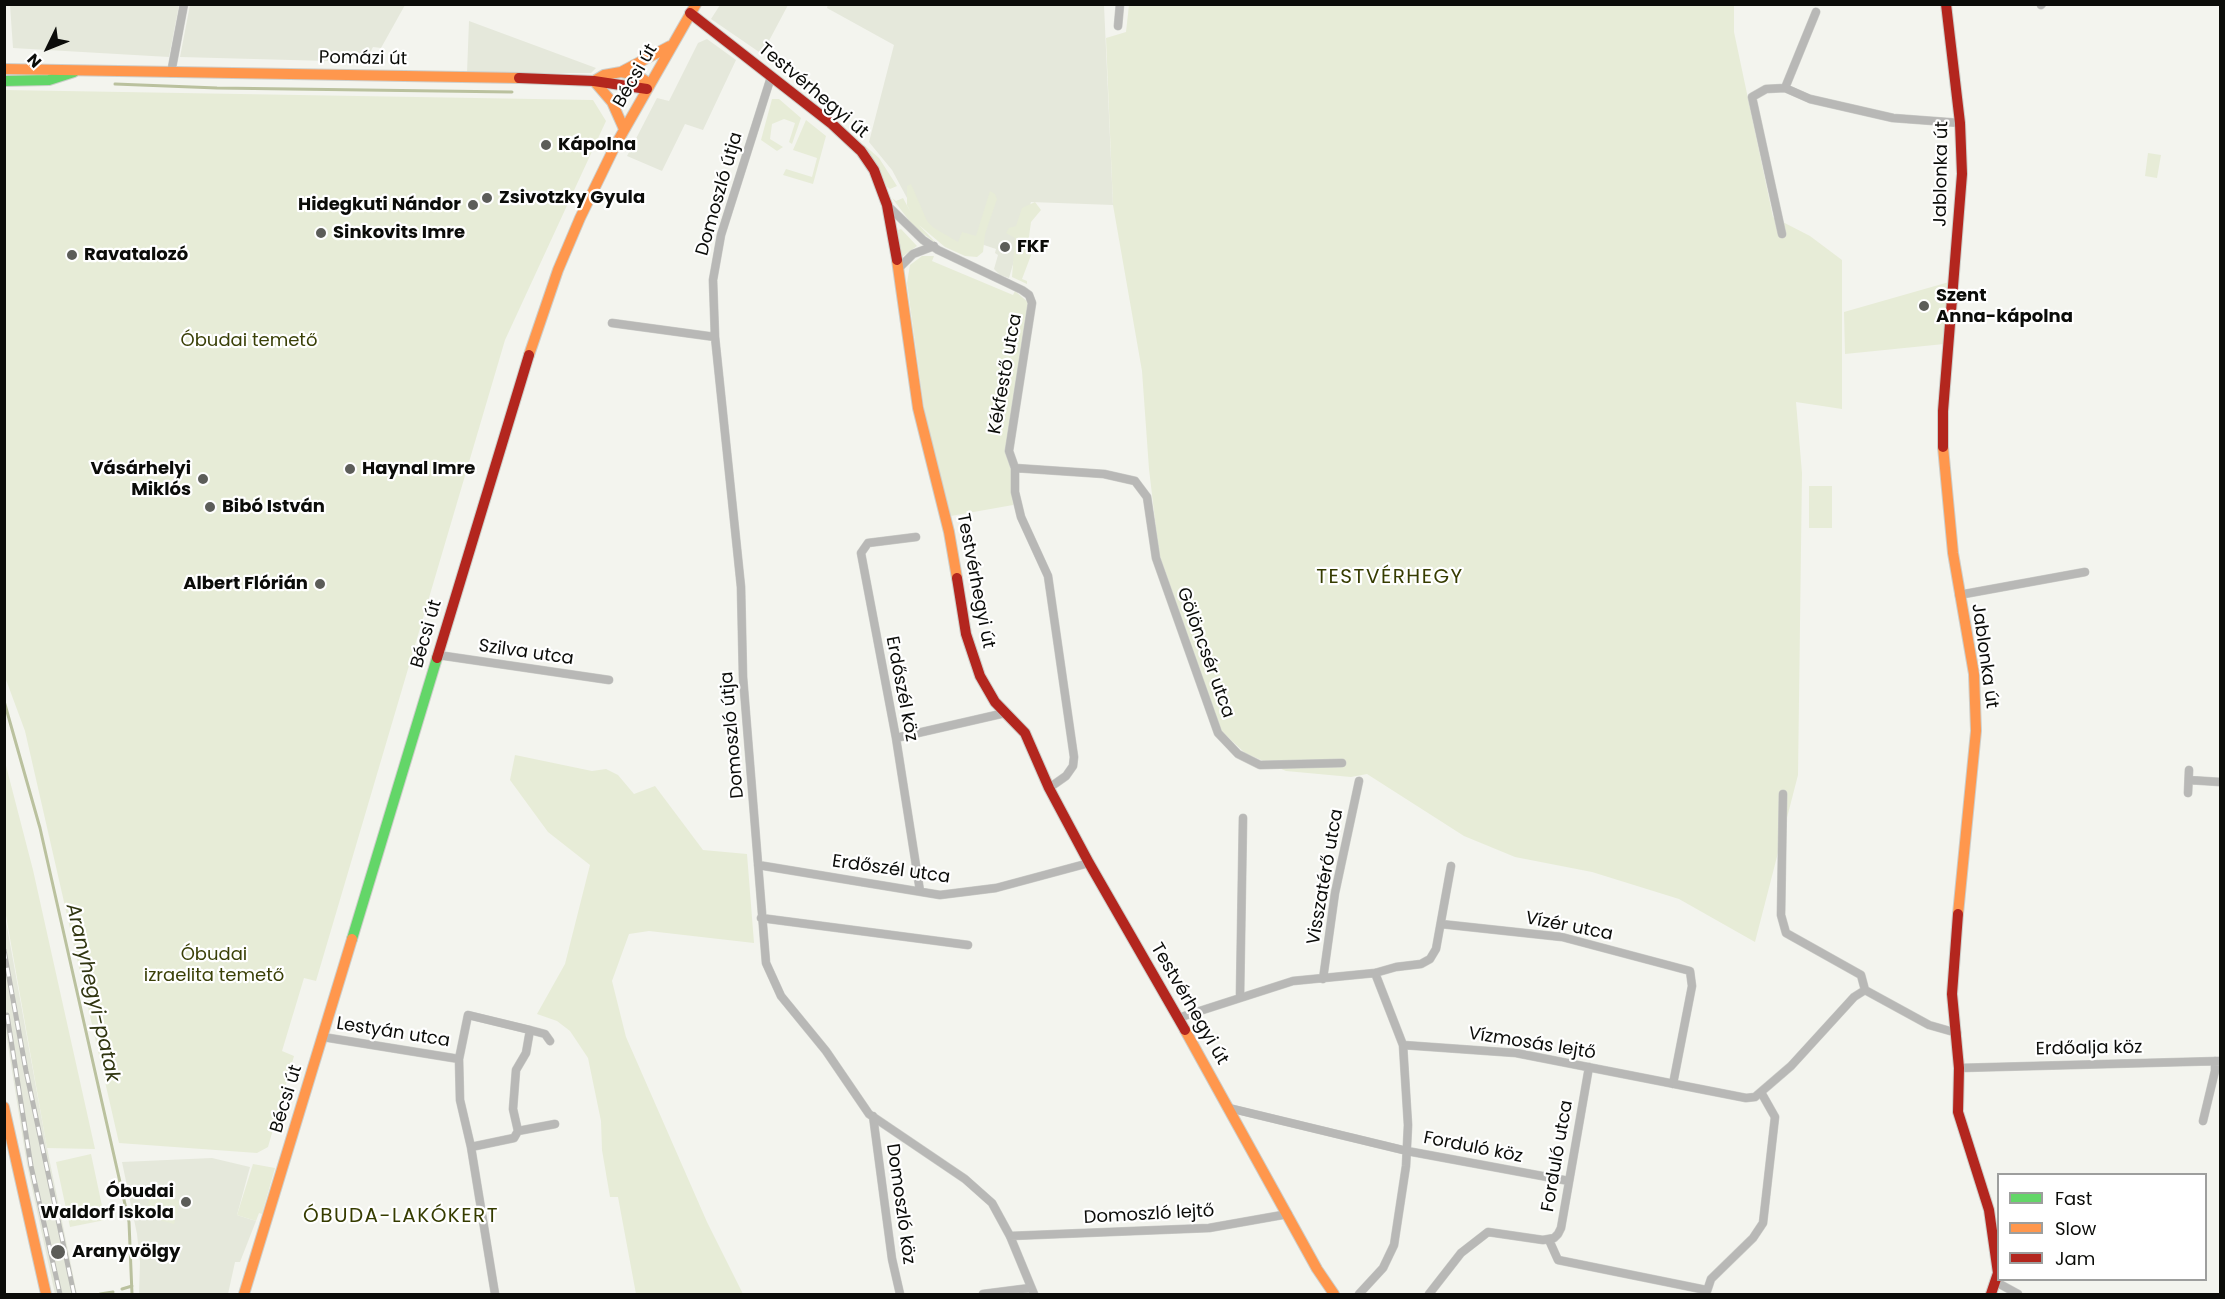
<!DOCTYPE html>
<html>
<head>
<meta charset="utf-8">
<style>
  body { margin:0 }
  #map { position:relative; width:2225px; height:1299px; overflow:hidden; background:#f3f4ee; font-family:Poppins,sans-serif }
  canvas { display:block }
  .frame { position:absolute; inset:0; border:6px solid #0b0c09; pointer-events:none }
  .legend { position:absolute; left:1997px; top:1173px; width:210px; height:108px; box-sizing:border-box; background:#fff; border:2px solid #9d9e9d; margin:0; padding:8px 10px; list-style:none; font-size:18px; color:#0b0c09 }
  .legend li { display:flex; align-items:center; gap:12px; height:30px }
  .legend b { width:30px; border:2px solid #9d9e9d }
  .north { position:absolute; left:18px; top:18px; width:60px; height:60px; -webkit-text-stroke:4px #fff; paint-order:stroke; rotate:227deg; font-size:16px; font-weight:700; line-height:24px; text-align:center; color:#0b0c09 }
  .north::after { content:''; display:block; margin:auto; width:21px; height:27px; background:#0b0c09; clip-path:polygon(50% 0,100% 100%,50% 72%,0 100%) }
</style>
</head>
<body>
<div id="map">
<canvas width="2225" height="1299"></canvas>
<div class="frame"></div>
<ul class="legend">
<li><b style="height:8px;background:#63d668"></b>Fast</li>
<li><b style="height:8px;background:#ff974d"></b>Slow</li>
<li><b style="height:8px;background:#b3261e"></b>Jam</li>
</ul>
<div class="north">N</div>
</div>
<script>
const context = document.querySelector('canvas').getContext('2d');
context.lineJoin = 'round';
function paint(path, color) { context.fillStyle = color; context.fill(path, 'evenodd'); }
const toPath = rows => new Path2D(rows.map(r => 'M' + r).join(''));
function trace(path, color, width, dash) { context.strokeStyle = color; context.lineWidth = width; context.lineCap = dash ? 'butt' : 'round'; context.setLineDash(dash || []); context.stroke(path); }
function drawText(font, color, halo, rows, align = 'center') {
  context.font = font + ' Poppins,sans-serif'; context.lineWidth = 4.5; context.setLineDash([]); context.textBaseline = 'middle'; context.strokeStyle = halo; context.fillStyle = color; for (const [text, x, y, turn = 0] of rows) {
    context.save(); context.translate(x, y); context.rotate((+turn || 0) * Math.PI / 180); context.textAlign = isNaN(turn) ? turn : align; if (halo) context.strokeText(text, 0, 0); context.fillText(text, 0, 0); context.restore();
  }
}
const built = toPath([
  [828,4,1104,5,1113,205,1031,202,1009,278,1000,275,994,269,998,255,995,253,996,249,978,243,975,252,921,224,892,170,869,142,894,45,827,8],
  [10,5,10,4,179,5,169,57,13,48],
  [190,5,190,4,405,5,381,48,373,47,365,62,180,57],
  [720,5,720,4,788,5,762,54,711,19],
  [469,21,596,68,591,73,467,73],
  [707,39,736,60,703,130,685,124,662,171,627,156,657,98,669,101,698,43],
  [4,910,47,1148,77,1294,55,1294,27,1165,5,1027],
  [212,1158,250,1167,237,1215,256,1221,240,1262,235,1262,228,1294,139,1294,140,1262,137,1234,122,1162]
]);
const green = toPath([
  [1129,5,1734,5,1734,32,1773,217,1810,236,1842,260,1842,409,1796,402,1802,473,1798,775,1755,942,1679,899,1592,872,1515,857,1464,836,1367,774,1351,777,1286,771,1245,753,1221,731,1159,554,1149,469,1142,371,1113,205,1106,38,1126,32],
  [5,90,593,100,606,121,505,340,316,981,304,978,282,1051,294,1056,268,1147,257,1153,119,1143,25,731,5,677],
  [772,99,779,99,801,118,792,144,789,142,795,123,784,119,772,124,770,139,783,147,777,151,761,140],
  [806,120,826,136,813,184,783,175,786,169,812,177,817,158,793,150],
  [863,144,879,158,897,186,890,189,887,187],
  [2148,153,2161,155,2157,178,2145,176],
  [911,184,927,221,934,228,958,242,962,232,976,236,990,191,995,194,997,199,985,234,983,252,977,257,965,256,945,247,919,225,937,244,914,227,892,198,896,201,903,198,911,213,907,205,907,186],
  [1035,202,1041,210,1031,222,1028,244,1033,250,1022,279,1027,281,1027,284,1012,277,1015,238,1006,233,1009,228,1016,226,1022,208],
  [901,229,917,246,902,257,896,231],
  [922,256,934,256,932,261,1013,295,1015,291,1029,303,1011,466,1013,505,951,516,927,430,907,283,910,265],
  [1949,282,1944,344,1845,354,1844,312],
  [1809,486,1832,486,1832,528,1809,528],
  [515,755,592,771,606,769,618,775,634,794,655,786,703,850,747,854,754,943,649,931,629,934,612,981,626,1037,707,1222,743,1294,636,1294,618,1197,610,1197,602,1150,601,1121,588,1058,570,1031,557,1021,537,1014,565,964,590,865,548,832,510,780],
  [4,758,33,870,95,1149,47,1148,5,910],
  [91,1154,105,1220,70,1227,56,1162],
  [253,1164,275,1168,262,1214,259,1213,256,1221,237,1215],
  [151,1193,180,1201,174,1224,145,1216]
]);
const stream = toPath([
  [115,84,217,88,512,92],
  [4,701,40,828,129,1222,132,1294],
  [122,1289,132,1286],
  [100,1294,113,1292]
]);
const street = toPath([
  [2041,5,2042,4],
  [1118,26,1120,4],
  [171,73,184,4],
  [771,77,721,235,713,280,715,337,741,587,743,677,766,963,781,996,826,1051,869,1114,965,1179,992,1203,1010,1236,1034,1294],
  [1785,88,1810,99,1893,118,1960,123],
  [888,206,923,240,938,250,1022,290,1029,295,1032,303,1009,451,1015,468,1015,492,1021,517,1048,576,1074,757,1073,766,1066,776,1049,788],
  [1782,234,1752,97,1766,89,1785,88,1816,12],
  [900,267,913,254,934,246],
  [612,323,715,337],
  [1015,468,1104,474,1135,481,1147,497,1156,558,1218,733,1238,754,1260,765,1342,763],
  [916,537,868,543,861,553,896,738,920,891],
  [1959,595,2085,572],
  [438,655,609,680],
  [896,738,1005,713],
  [2189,780,2220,782],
  [2188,793,2189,770],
  [1783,794,1781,915,1786,933,1861,975,1865,990,1929,1025,1957,1033],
  [758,865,940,895,996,888,1089,863],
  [761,918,968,945],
  [1441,924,1562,937,1690,971,1692,986,1673,1084],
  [1323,979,1335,893,1359,781],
  [1240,996,1243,818],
  [1178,1018,1293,981,1375,973,1396,967,1421,964,1430,959,1436,949,1451,866],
  [530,1030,545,1034,550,1041],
  [323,1037,459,1059],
  [1403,1045,1516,1053,1746,1098,1755,1097,1791,1066,1854,997,1865,990],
  [1959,1068,2220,1061],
  [1229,1108,1407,1151,1569,1181],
  [873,1116,892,1259,900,1294],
  [2203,1121,2215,1071,2215,1061],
  [518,1131,555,1124],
  [471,1147,514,1138,518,1131,513,1109,516,1070,526,1053,530,1030,468,1015,459,1059,460,1100,471,1147,495,1294],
  [1010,1236,1209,1228,1288,1214],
  [1549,1240,1558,1260,1706,1290],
  [1996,1282,2018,1294],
  [983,1294,1030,1288],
  [1359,1294,1383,1268,1394,1245,1406,1166,1408,1125,1403,1045,1375,973],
  [1429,1294,1461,1253,1488,1232,1543,1240,1554,1238,1558,1234,1561,1228,1589,1067],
  [1706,1294,1711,1279,1753,1238,1763,1223,1775,1117,1762,1094]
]);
const fast = toPath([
  [4,81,49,80,74,72],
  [352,939,437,658]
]);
const slow = toPath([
  [4,69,519,78],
  [621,72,670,46],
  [594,81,604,75,621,72,637,75,650,84],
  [594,81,612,102,624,129],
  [897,260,918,408,949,532,957,578],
  [529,355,558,270,580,218,615,146,696,4],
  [1943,447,1953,553,1974,674,1976,731,1958,914],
  [1185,1030,1317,1269,1334,1294],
  [4,1107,46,1294],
  [244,1294,352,939]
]);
const jam = toPath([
  [690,13,832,124,861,151,874,170,887,205,897,260],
  [519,78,594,81,647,89],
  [1943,447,1943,411,1962,174,1960,123,1946,4],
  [957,578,966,634,980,676,995,702,1025,733,1049,788,1089,863,1185,1030],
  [437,658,529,355],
  [1958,914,1952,994,1959,1068,1958,1112,1989,1210,1998,1273,1991,1294]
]);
const rail = toPath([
  [4,950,26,1071,74,1294],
  [7,1015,31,1166,60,1294]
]);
const markers = [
  [546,145,6,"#5c5d59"],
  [487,198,6,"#5c5d59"],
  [473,205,6,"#5c5d59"],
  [321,233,6,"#5c5d59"],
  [1005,247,6,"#5c5d59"],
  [72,255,6,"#5c5d59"],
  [1924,306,6,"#5c5d59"],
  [350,469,6,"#5c5d59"],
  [203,479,6,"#5c5d59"],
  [210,507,6,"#5c5d59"],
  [320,584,6,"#5c5d59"],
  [186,1202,6,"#5c5d59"],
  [58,1252,8,"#5c5d59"]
];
const streetNames = [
  ["Pomázi út",363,59,1],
  ["Bécsi út",636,76,-60],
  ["Testvérhegyi út",813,91,40],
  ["Jablonka út",1942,174,-89],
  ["Domoszló útja",720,194,-74],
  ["Kékfestő utca",1006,374,-80],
  ["Testvérhegyi út",975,581,79],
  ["Bécsi út",427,634,-74],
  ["Szilva utca",526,653,8],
  ["Gölöncsér utca",1205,653,70],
  ["Jablonka út",1984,656,82],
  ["Erdőszél köz",901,689,79],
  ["Domoszló útja",733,735,-95],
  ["Erdőszél utca",891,870,8],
  ["Visszatérő utca",1326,877,-80],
  ["Vízér utca",1569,927,11],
  ["Testvérhegyi út",1189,1004,60],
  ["Lestyán utca",393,1033,9],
  ["Vízmosás lejtő",1532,1044,9],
  ["Erdőalja köz",2089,1049,-1],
  ["Bécsi út",287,1099,-73],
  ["Forduló köz",1473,1148,11],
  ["Forduló utca",1558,1156,-80],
  ["Domoszló köz",900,1204,82],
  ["Domoszló lejtő",1149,1215,-3]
];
const poiNames = [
  ["Kápolna",558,145],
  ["Zsivotzky Gyula",499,198],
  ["Hidegkuti Nándor",461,205,"right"],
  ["Sinkovits Imre",333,233],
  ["FKF",1017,247],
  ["Ravatalozó",84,255],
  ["Szent",1936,296],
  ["Anna-kápolna",1936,317],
  ["Vásárhelyi",191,469,"right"],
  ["Miklós",191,490,"right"],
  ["Haynal Imre",362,469],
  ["Bibó István",222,507],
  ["Albert Flórián",308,584,"right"],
  ["Óbudai",174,1192,"right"],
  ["Waldorf Iskola",174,1213,"right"],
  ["Aranyvölgy",72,1252]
];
const parkNames = [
  ["Óbudai temető",249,341],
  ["Óbudai",214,955],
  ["izraelita temető",214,976]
];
const neighbourhoodNames = [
  ["TESTVÉRHEGY",1390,578],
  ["ÓBUDA-LAKÓKERT",401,1217]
];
const waterNames = [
  ["Aranyhegyi-patak",92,993,77]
];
paint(built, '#e5e8db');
paint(green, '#e7ecd7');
trace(stream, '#bac19e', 3);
trace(street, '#cdceca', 9);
trace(fast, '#cdceca', 12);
trace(slow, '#cdceca', 12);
trace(jam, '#cdceca', 12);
trace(street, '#b8b8b6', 8);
trace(fast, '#63d668', 10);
trace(slow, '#ff974d', 10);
trace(jam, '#b3261e', 10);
trace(rail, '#b8b8b5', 5);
trace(rail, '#fff', 3, [9]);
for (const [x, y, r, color] of markers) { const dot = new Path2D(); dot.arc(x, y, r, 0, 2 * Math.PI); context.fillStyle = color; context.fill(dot); trace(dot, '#fff', 2); }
drawText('18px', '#0b0c09', '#fff', streetNames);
drawText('bold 18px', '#0b0c09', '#fff', poiNames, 'left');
drawText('18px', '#3a4007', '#fff', parkNames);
context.letterSpacing = '1.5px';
drawText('20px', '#363c00', '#fff', neighbourhoodNames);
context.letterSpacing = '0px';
drawText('italic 20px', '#303510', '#fff', waterNames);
</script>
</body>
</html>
